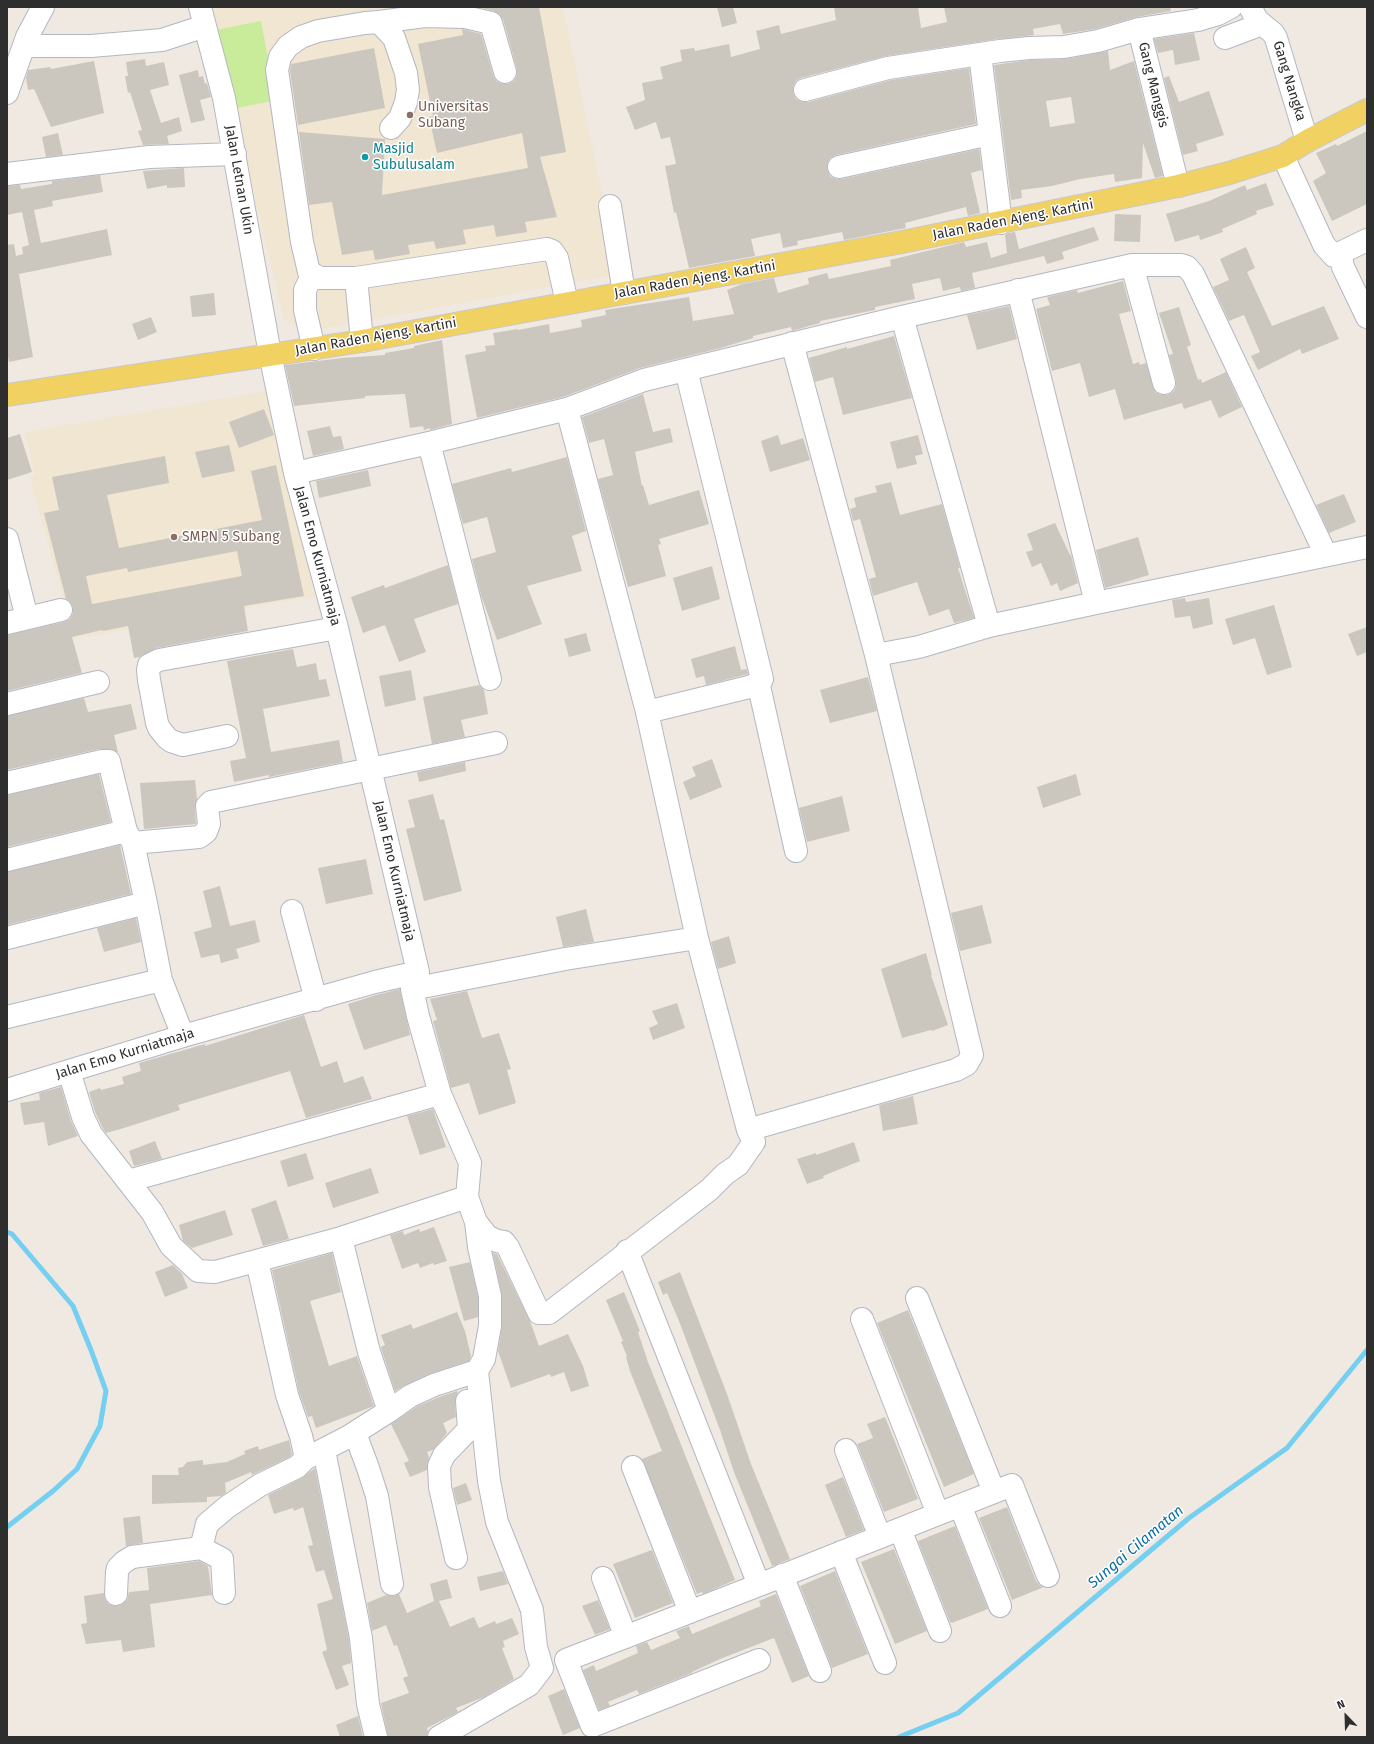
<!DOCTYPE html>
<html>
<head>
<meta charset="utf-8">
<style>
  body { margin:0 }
  #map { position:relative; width:1374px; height:1744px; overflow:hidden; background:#efe9e1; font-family:"Fira Sans",sans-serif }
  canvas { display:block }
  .frame { position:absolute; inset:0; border:8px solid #2e2e2e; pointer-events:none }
  .north { position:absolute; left:1326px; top:1696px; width:40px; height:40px; -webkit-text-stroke:3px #fff; paint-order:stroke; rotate:337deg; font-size:11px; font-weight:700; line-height:16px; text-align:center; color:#2e2e2e }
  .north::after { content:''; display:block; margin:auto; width:14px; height:18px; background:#2e2e2e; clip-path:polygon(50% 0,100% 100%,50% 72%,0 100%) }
</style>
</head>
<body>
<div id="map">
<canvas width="1374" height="1744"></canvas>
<div class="frame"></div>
<div class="north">N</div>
</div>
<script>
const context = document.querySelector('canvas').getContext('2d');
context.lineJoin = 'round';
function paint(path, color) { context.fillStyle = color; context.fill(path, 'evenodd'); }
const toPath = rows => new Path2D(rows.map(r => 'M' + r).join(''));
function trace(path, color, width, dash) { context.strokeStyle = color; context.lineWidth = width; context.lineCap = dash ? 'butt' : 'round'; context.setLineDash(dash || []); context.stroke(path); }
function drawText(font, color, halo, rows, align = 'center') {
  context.font = font + ' "Fira Sans",sans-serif'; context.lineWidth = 3; context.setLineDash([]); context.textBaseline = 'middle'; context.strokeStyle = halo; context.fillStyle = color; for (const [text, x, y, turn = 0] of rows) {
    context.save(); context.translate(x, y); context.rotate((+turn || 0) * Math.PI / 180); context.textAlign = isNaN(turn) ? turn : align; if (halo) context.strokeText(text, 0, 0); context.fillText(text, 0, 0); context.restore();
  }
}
const education = toPath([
  [209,7,563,7,619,274,299,333,297,327,284,319],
  [268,391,316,596,74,639,30,478,35,476,25,432]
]);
const pitch = toPath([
  [261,21,276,100,232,109,216,30]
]);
const stream = toPath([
  [7,1232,12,1234,73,1306,91,1350,106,1391,100,1426,77,1469,53,1491,7,1527],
  [899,1737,958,1713,1189,1518,1287,1448,1367,1350]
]);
const building = toPath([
  [477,7,539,7,566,152,540,157,557,217,525,222,527,232,496,237,494,225,463,230,466,244,436,249,434,241,408,245,410,254,375,260,373,250,342,255,332,202,309,205,299,132,385,139,382,195,528,168,522,133,437,153,429,117,433,116,418,44,463,35,462,29,481,34,493,75,496,81,502,84,508,84,514,81,517,75,517,69,503,19,499,14,494,11],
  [717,7,733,7,737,23,722,27],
  [834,7,918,7,921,28,947,22,944,7,1170,7,1171,11,1137,17,1095,29,1063,34,1060,24,1033,29,1034,35,998,39,886,56,801,78,796,81,793,87,793,93,796,99,802,102,808,102,891,80,969,68,976,124,836,155,830,158,827,164,827,169,830,176,836,179,842,179,979,149,982,170,971,173,980,213,968,216,966,207,905,223,906,228,844,240,842,232,797,241,798,245,783,248,780,233,751,239,755,256,689,268,676,212,674,213,665,166,676,164,670,137,661,139,656,122,635,130,626,107,645,100,642,83,663,79,660,67,682,61,680,50,694,48,695,51,729,44,731,57,760,49,756,31,779,25,781,34,836,20],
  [1194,33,1200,60,1175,65,1173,50,1158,53,1154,39],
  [374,48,385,108,298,125,290,71,291,64],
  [1108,51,1110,70,1134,61,1163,176,1155,178,1143,143,1142,178,1115,182,1114,174,1080,179,1052,186,1021,190,1022,198,1011,200,994,65,1030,60,1066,59],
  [1071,97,1075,123,1050,127,1046,101],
  [145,59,146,66,164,62,169,85,150,90,161,123,179,117,182,131,167,136,169,144,143,145,138,131,142,130,130,92,128,93,125,76,128,76,126,62],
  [94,61,104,113,51,127,34,89,28,90,26,78,28,70,50,67,51,69],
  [198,70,199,77,203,76,205,84,207,83,211,97,200,100,205,120,191,123,179,75],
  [1169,76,1179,102,1209,91,1224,135,1196,144,1198,151,1183,155,1164,78],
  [1367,131,1367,204,1332,221,1313,181,1326,173,1316,153,1336,144,1337,146],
  [58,133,63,155,46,157,42,137],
  [184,168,185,187,167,188,167,185,147,189,143,171],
  [100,175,103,192,52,201,53,206,34,210,41,243,107,229,112,255,19,274,33,357,9,362,7,352,7,245,14,244,16,256,23,254,22,247,29,245,22,212,7,215,7,186,20,185,21,189,52,184,52,181],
  [1266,183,1274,205,1256,211,1257,214,1222,229,1223,232,1200,240,1199,235,1175,242,1166,214,1209,201,1245,185,1247,190],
  [1115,214,1141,215,1140,242,1114,241],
  [1094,227,1099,240,1062,252,1064,259,1047,264,1044,256,972,273,975,288,961,291,960,287,943,291,940,278,912,284,915,299,875,307,875,310,820,321,820,323,792,331,791,327,753,336,753,338,721,348,640,368,563,397,477,418,465,355,486,351,485,346,495,345,493,333,518,329,518,330,549,324,550,333,582,327,581,320,606,315,605,310,689,297,693,321,734,314,727,290,742,284,774,278,778,293,809,284,808,278,827,273,829,279,891,266,890,260,964,242,966,247,987,242,991,258,1007,253,1005,235,1008,233,1015,232,1019,249],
  [1246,247,1255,268,1247,272,1272,326,1324,306,1339,339,1302,354,1300,349,1258,370,1251,356,1260,352,1244,315,1229,321,1213,287,1229,280,1220,259],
  [1123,281,1131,311,1119,314,1133,364,1139,362,1140,365,1146,363,1155,392,1160,395,1167,395,1173,392,1176,387,1176,380,1169,355,1173,354,1159,313,1179,307,1191,345,1187,347,1198,380,1201,379,1202,383,1226,372,1242,407,1219,418,1211,400,1184,409,1182,403,1124,420,1115,389,1089,397,1080,363,1052,371,1036,309,1050,305,1047,297,1077,290,1078,293],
  [214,293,216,315,192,317,190,296],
  [1009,306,1017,339,977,350,967,315],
  [151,317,157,332,138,340,132,324],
  [894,336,912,398,843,415,833,377,815,382,809,358,847,347,847,349],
  [442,340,452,424,430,430,430,428,424,430,423,426,410,428,405,394,365,396,365,398,294,406,285,365,342,358,385,355,385,353,414,348,414,346],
  [643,394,653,432,670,428,673,442,635,452,642,486,643,485,649,505,699,490,709,524,659,539,661,544,658,545,666,576,628,587,598,479,613,475,604,439,589,443,582,417],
  [264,409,274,435,239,448,229,422],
  [330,426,333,437,341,436,344,449,313,456,307,431],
  [20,434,32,472,7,480,7,438],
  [778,435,781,445,803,438,810,460,770,472,761,441],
  [918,435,923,454,915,456,917,464,897,469,890,442],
  [229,445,235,471,202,478,195,452],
  [165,456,169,483,107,495,119,548,262,520,251,471,276,465,304,596,244,606,248,631,157,648,139,657,134,658,128,626,103,631,102,630,72,637,82,673,7,691,7,635,64,622,70,619,73,613,73,607,70,602,66,599,44,513,59,510,52,477],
  [237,551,242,576,92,604,86,576,127,568,128,572],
  [567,457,586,531,572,536,582,571,527,586,542,624,497,640,481,595,472,559,496,552,487,517,463,524,452,484,511,468,512,472],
  [368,470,371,486,319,498,316,481],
  [891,482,900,515,942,504,960,568,958,568,974,618,954,623,949,609,929,616,917,582,873,596,869,579,876,577,860,519,853,521,850,509,856,507,854,498,877,492,875,486],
  [1344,494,1356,522,1329,533,1316,505],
  [1055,523,1070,555,1071,555,1078,583,1060,591,1057,583,1051,586,1041,563,1032,567,1026,552,1033,550,1027,534],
  [1138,537,1149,575,1105,588,1096,550],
  [448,565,458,604,414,619,426,652,399,662,385,625,363,633,351,597,384,585,385,588],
  [712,566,720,599,682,611,673,578],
  [1185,598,1186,602,1209,598,1213,624,1193,629,1190,616,1175,618,1172,600],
  [1274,605,1292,667,1267,675,1255,638,1233,645,1225,619],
  [1367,627,1367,652,1357,656,1348,634],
  [586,633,591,651,569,657,564,639],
  [735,646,741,670,747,669,748,674,706,685,704,676,696,678,691,659],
  [293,649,297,667,316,663,319,680,326,679,330,696,263,709,271,752,339,740,343,762,269,777,269,775,234,782,230,761,246,758,227,661],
  [411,670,416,700,385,707,379,676],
  [868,677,877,711,830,723,820,690],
  [479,685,484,690,488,714,461,720,465,737,432,744,423,697],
  [84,698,88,712,131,704,137,729,114,735,118,752,109,749,99,749,7,770,7,716],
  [712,759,722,787,690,800,683,782,696,776,692,767],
  [465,762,466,771,419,782,417,772],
  [99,774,111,822,7,847,7,795],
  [1076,774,1081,795,1043,808,1037,787],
  [195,780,197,799,195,807,196,824,144,829,140,783],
  [433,794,440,820,444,819,462,891,424,901,406,829,415,827,408,800],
  [842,796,850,831,807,842,799,808],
  [120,845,131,894,7,925,7,872],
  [366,859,373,894,326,904,318,868],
  [220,886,230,926,255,920,260,942,236,949,239,958,221,963,219,954,201,958,194,932,212,927,203,891],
  [982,905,992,943,960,951,951,913],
  [586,909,594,942,563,947,556,917],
  [136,918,141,942,104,952,97,928],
  [729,936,736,963,718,969,711,942],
  [926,953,932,975,931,975,948,1025,932,1031,931,1030,902,1038,881,969],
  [400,989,410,1035,364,1050,348,1004,376,995],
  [467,991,482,1038,499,1033,511,1069,507,1070,516,1103,479,1115,469,1083,451,1088,433,1021,437,1020,430,999],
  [677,1003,685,1028,653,1040,649,1028,658,1024,652,1011],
  [304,1015,321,1067,337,1061,344,1083,363,1076,372,1099,306,1118,290,1071,178,1105,180,1110,124,1128,106,1133,102,1127,95,1112,89,1092,100,1088,101,1090,124,1084,122,1077,141,1071,139,1063,205,1044,205,1046],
  [61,1087,71,1121,78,1136,48,1146,44,1122,24,1125,20,1103,40,1100,39,1093],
  [913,1096,918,1124,883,1131,879,1105],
  [433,1109,446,1147,420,1155,407,1116],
  [155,1141,162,1159,134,1166,129,1151],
  [854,1142,860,1161,823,1176,824,1178,807,1184,797,1159,816,1153,816,1155],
  [306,1153,314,1179,288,1187,280,1161],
  [371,1168,379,1193,333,1208,325,1183],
  [276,1200,289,1239,263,1246,251,1209],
  [225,1210,233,1235,192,1248,183,1241,179,1225],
  [434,1227,447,1261,434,1265,433,1263,420,1268,418,1263,402,1269,390,1235,403,1231,404,1235,419,1229,420,1232],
  [332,1253,341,1292,310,1301,329,1366,357,1356,374,1406,316,1428,312,1416,308,1417,299,1392,272,1270],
  [493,1253,497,1254,530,1321,539,1346,568,1334,583,1366,589,1386,571,1392,564,1372,551,1377,550,1374,511,1388,498,1351,502,1326,502,1296],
  [470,1262,478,1297,478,1317,464,1321,449,1267],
  [173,1265,182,1274,188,1288,165,1297,155,1272],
  [680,1272,727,1394,751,1464,790,1559,772,1566,734,1472,720,1430,679,1321,667,1293,663,1295,658,1282],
  [624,1292,640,1331,638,1332,648,1362,735,1580,703,1594,702,1592,697,1594,642,1459,662,1451,630,1371,626,1357,627,1356,621,1342,623,1341,606,1300],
  [908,1310,974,1474,944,1487,877,1323],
  [457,1312,465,1331,471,1356,469,1361,429,1374,405,1385,395,1391,381,1348,381,1347,385,1345,381,1335,411,1324,413,1329],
  [457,1391,458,1393,455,1402,456,1417,443,1423,447,1433,433,1450,427,1452,429,1457,427,1470,410,1477,404,1463,409,1461,391,1424,416,1407,439,1397],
  [885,1417,918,1499,884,1512,857,1444,873,1438,867,1424],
  [289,1440,292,1454,290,1457,252,1475,251,1472,225,1483,226,1493,221,1496,207,1497,207,1502,152,1504,152,1475,179,1475,178,1468,183,1467,187,1462,203,1460,203,1465,227,1462,245,1454,244,1451,258,1446,259,1450],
  [315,1468,349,1640,351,1663,342,1666,349,1685,336,1690,322,1652,327,1650,317,1604,333,1599,324,1570,316,1572,308,1546,313,1545,303,1507,294,1511,293,1508,274,1514,268,1495,302,1478],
  [843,1477,864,1530,846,1537,825,1485],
  [466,1483,472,1500,457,1505,453,1488],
  [1007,1507,1036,1581,1040,1586,1044,1587,1012,1600,979,1518],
  [140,1516,143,1543,126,1546,123,1518],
  [955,1526,988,1609,952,1623,950,1622,918,1541],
  [894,1549,927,1631,895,1644,861,1562],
  [652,1550,673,1603,635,1618,613,1564],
  [199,1561,208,1566,212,1595,150,1604,155,1647,123,1652,121,1640,86,1644,81,1624,87,1623,84,1596,104,1593,105,1599,109,1604,115,1606,121,1605,127,1600,129,1592,149,1590,147,1568],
  [503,1571,508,1584,480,1591,477,1577],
  [835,1571,868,1654,832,1668,800,1586],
  [447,1579,452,1598,439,1601,450,1627,474,1617,479,1628,495,1621,496,1624,512,1618,519,1634,503,1641,505,1647,502,1648,514,1679,484,1697,456,1708,458,1712,427,1728,428,1731,427,1737,388,1737,381,1703,409,1693,403,1678,408,1676,397,1645,394,1646,386,1625,372,1631,367,1603,386,1595,394,1596,399,1594,407,1613,434,1601,430,1584],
  [776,1594,809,1676,792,1683,774,1638,720,1659,692,1672,692,1673,639,1694,637,1690,608,1702,610,1706,599,1710,583,1670,594,1665,596,1671,638,1653,636,1646,647,1642,651,1650,680,1638,676,1631,689,1626,692,1634,761,1606,759,1601],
  [598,1600,610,1629,595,1635,582,1606],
  [564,1689,580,1728,563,1735,548,1696],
  [358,1716,363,1737,340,1737,336,1725]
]);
const minor = toPath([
  [1250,7,1257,20,1273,33,1276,38,1307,141],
  [379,22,425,16,465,17,491,23,505,72],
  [1225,38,1262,24],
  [24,46,91,46,162,40,205,26],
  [980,54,1001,223],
  [805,90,888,68,1000,51,1029,48,1064,47,1098,41,1139,29],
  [7,93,27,37,43,7],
  [391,128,400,118,406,102,408,90,406,73,394,38,379,22,365,23,318,31,301,37,288,46,280,57,277,70,302,242,309,272,320,278,356,278,547,249,552,251,557,258,567,303],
  [1283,156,1324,245,1334,256,1367,240],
  [839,167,990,134],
  [7,174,149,157,235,154],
  [1178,186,1139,29,1198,20,1218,14,1231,7],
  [610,206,624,293],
  [1334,256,1341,257,1343,267,1367,317],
  [1132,265,1164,383],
  [313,274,305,290,305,310,314,349],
  [356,278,362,341],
  [902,317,989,626],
  [429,443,490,679],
  [295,473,429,443,567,409,644,380,902,317,1132,265,1181,265,1187,267,1193,274,1326,555],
  [7,539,27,618],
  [1096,603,1367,547],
  [7,623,61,610],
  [876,655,919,647,989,626,1096,603,1018,290],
  [759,686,796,851],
  [7,704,98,682],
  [647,712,749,687,759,683,759,686,762,679,686,370],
  [227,736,183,745,171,741,167,738,159,728,157,723,149,680,148,670,149,665,159,660,337,628],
  [7,783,102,761,109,761,126,831,133,843,146,903,161,980,183,1036],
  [133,843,199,837,202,835,206,832,209,824,207,806,211,802,496,743],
  [7,860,126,831],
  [292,911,316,1000],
  [7,938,146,903],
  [418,972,412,989,418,1016,440,1094,470,1163,467,1197,476,1222,487,1236,497,1241,504,1242,508,1247,539,1313,549,1313,709,1190,725,1174,738,1165,754,1142,748,1130,697,938,647,712,567,409],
  [412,989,565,959,697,938],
  [7,1017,161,980],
  [69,1071,83,1117,91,1134,152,1212,171,1246,198,1271,215,1272,341,1238,467,1197],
  [7,1090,183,1036,375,982,418,972,337,628,295,473,270,354,224,98,200,7],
  [748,1130,956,1070,967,1064,972,1055,876,655,792,343],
  [128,1181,440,1094],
  [627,1251,759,1585,566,1660,592,1726,759,1660],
  [917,1298,994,1492],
  [389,1411,410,1396,434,1385,477,1371],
  [355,1433,368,1468,377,1496,392,1584],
  [324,1450,361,1638,368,1704,376,1737],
  [846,1450,880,1537],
  [311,1456,348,1437,389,1411,369,1352,341,1238],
  [633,1467,690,1612],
  [960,1505,1000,1606],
  [938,1514,1012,1485,1048,1576],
  [900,1529,940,1631],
  [841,1552,885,1663],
  [456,1558,440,1487,439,1466,444,1455,469,1429,467,1401],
  [782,1575,820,1671],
  [603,1578,626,1637],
  [759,1585,938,1514,862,1319],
  [224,1593,222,1559,201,1548,207,1524,227,1507,260,1485,297,1467,306,1458,301,1436,287,1395,257,1261],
  [116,1594,117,1572,118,1568,124,1562,132,1557,201,1548],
  [439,1737,529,1685,542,1668,536,1647,532,1610,497,1522,489,1481,477,1371,484,1359,490,1326,490,1296,479,1247,476,1222]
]);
const major = toPath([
  [7,395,362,341,902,242,1178,186,1229,173,1283,156,1307,141,1367,110]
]);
const markers = [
  [410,115,4,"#8d6e63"],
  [365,157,4,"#0f9aa8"],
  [174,537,4,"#8d6e63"]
];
const streetNames = [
  ["Gang Nangka",1289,81,73],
  ["Gang Manggis",1153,85,76],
  ["Jalan Letnan Ukin",239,180,80],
  ["Jalan Raden Ajeng. Kartini",1013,220,-11],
  ["Jalan Raden Ajeng. Kartini",695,280,-10],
  ["Jalan Raden Ajeng. Kartini",376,337,-10],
  ["Jalan Emo Kurniatmaja",317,556,75],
  ["Jalan Emo Kurniatmaja",394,871,77],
  ["Jalan Emo Kurniatmaja",125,1054,-17]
];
const educationNames = [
  ["Universitas",418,107],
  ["Subang",418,123],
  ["SMPN 5 Subang",182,537]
];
const cultureNames = [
  ["Masjid",373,149],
  ["Subulusalam",373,165]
];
const waterNames = [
  ["Sungai Cilamatan",1136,1547,-40]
];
paint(education, '#f0e6d1');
paint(pitch, '#c9ec9a');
trace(stream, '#75cff0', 5);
paint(building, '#cbc7bf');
trace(minor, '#b4b7c1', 24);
trace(major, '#c9c9c9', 24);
trace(minor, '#fff', 22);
trace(major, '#f2d163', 22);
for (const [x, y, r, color] of markers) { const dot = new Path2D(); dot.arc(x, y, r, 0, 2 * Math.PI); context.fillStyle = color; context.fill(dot); trace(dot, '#fff', 1.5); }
drawText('14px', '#2e2e2e', '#fff', streetNames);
drawText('14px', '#785e54', '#fff', educationNames, 'left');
drawText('14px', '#0d838f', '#fff', cultureNames, 'left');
drawText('italic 15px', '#0d6fa3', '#fff', waterNames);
</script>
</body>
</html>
